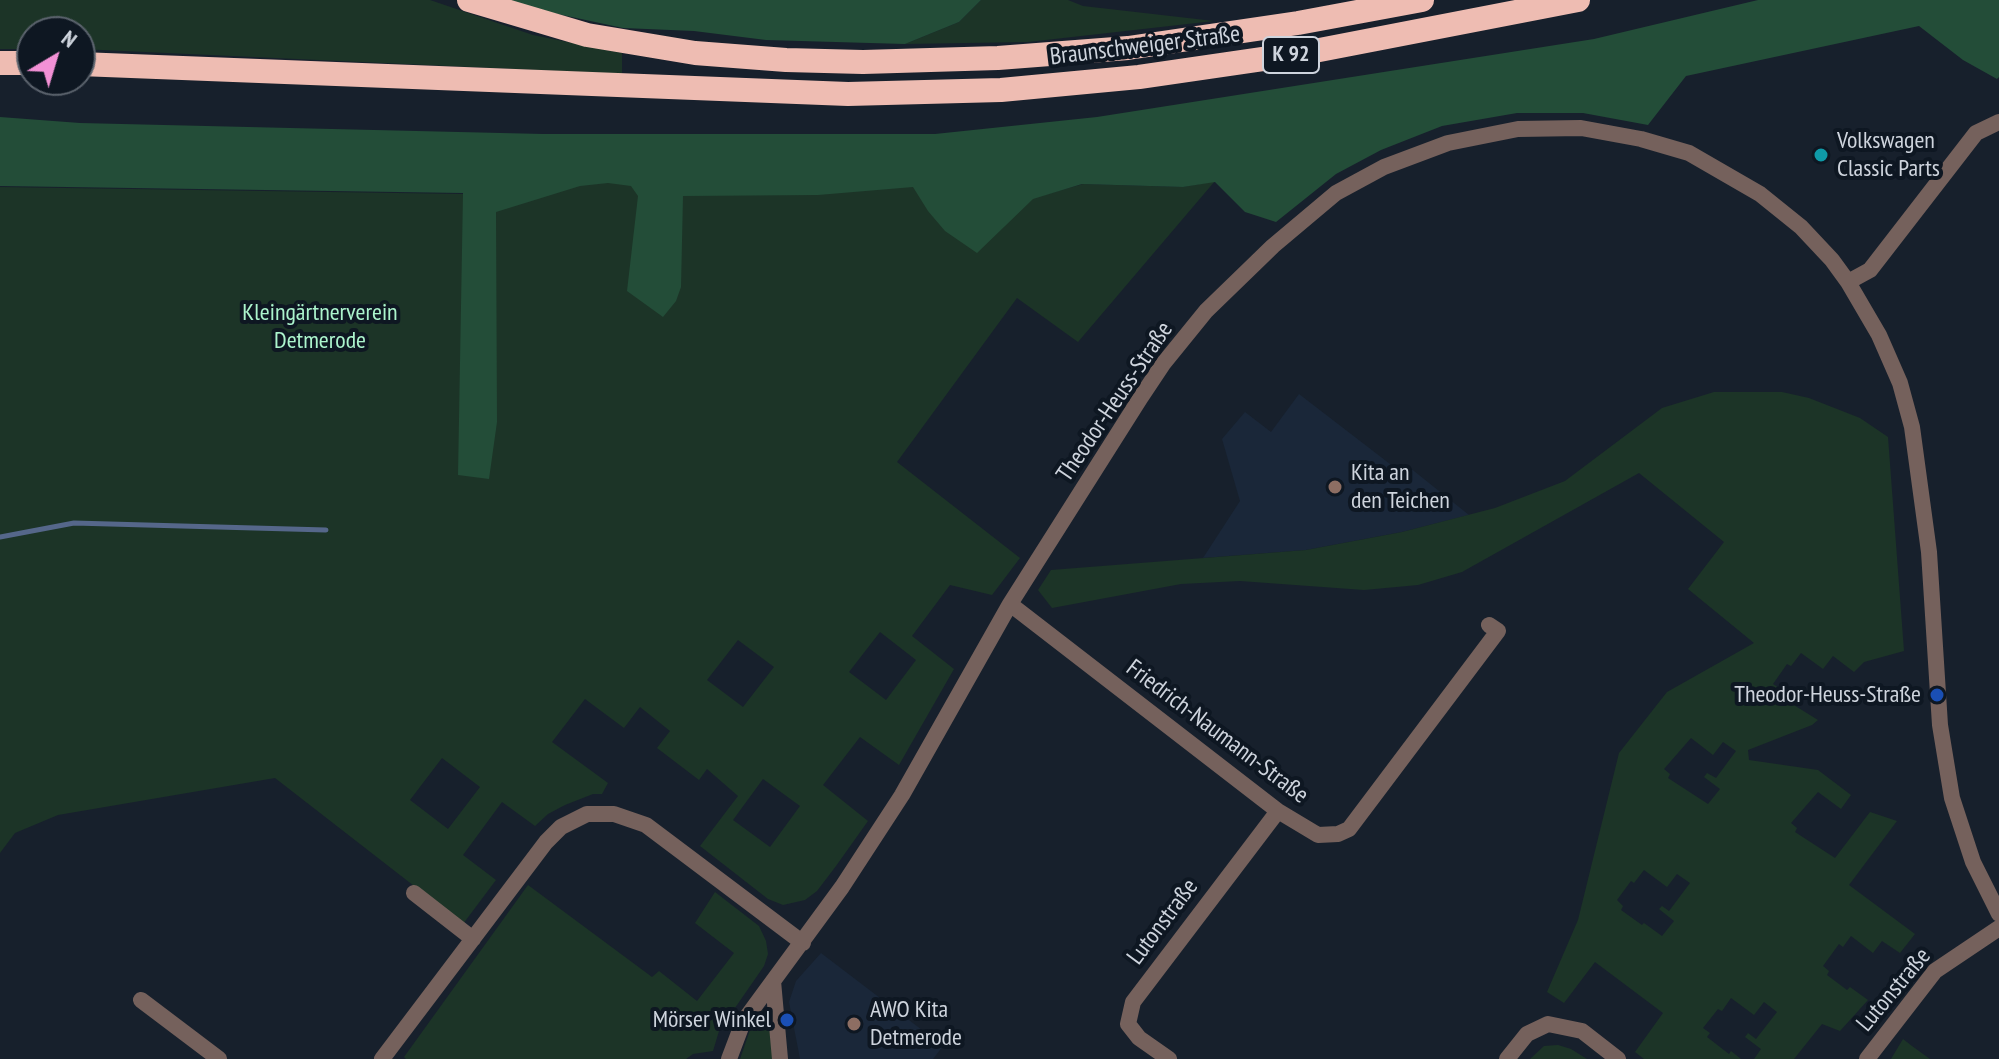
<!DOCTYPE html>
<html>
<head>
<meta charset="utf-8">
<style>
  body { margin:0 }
  #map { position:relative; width:1999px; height:1059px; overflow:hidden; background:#17202c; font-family:"PT Sans Narrow",sans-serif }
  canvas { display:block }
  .north { position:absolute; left:16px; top:16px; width:80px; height:80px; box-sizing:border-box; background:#0e1722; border:2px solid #5b636d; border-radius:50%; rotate:38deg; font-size:22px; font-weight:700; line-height:32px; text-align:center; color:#ced4dd }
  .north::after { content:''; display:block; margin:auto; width:28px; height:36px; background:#f391d6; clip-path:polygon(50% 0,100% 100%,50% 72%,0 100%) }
</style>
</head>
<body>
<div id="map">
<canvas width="1999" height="1059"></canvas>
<div class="north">N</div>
</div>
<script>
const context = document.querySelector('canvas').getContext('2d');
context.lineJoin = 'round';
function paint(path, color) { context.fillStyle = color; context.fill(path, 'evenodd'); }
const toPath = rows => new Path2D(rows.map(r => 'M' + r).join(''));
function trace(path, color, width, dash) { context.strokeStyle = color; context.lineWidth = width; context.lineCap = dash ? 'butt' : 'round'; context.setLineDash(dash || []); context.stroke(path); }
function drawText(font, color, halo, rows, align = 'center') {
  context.font = font + ' "PT Sans Narrow",sans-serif'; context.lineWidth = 8; context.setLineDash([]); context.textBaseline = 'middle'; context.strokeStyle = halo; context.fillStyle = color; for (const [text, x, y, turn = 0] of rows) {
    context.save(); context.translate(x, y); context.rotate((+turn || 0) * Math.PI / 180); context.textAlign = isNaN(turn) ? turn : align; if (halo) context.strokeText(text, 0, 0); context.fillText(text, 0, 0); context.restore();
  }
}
const built = toPath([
  [1299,394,1403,474,1409,467,1469,515,1402,532,1306,550,1203,558,1240,501,1222,439,1245,412,1271,432],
  [821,953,943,1046,933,1059,800,1059,789,1002,796,981]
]);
const green = toPath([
  [0,0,430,0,533,35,622,53,622,74,80,49,80,32,32,32,32,49,0,49],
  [981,0,1068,0,1083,6,1214,21,1028,42,905,44,959,22],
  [543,134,935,134,1033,198,1083,184,1183,187,1215,181,1078,342,1017,298,897,462,1020,558,992,595,950,585,912,636,954,669,899,765,860,737,823,785,868,821,836,866,817,891,805,900,783,905,768,899,700,846,738,796,707,769,699,780,657,748,670,731,640,707,624,728,585,699,552,742,608,783,602,794,593,794,565,805,548,814,535,826,502,802,463,855,496,880,463,924,275,778,58,815,15,833,0,853,0,187,463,194],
  [880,632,916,660,886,700,849,672],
  [738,640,774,667,743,707,707,680],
  [442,758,480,787,448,829,410,800],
  [763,779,800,806,770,847,733,820],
  [1714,392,1782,392,1809,398,1860,418,1888,437,1904,651,1864,662,1854,672,1833,656,1823,669,1801,653,1791,666,1787,664,1773,684,1779,688,1776,694,1818,720,1812,725,1748,750,1749,760,1818,770,1851,795,1841,809,1818,792,1791,823,1797,828,1795,832,1835,858,1870,812,1897,821,1849,885,1915,934,1900,953,1882,941,1873,953,1851,936,1843,947,1839,944,1823,966,1829,971,1827,975,1847,990,1850,987,1868,1000,1840,1031,1822,1024,1794,1059,1754,1059,1761,1049,1745,1037,1748,1033,1756,1039,1777,1012,1764,1002,1754,1015,1731,998,1722,1011,1718,1009,1703,1028,1710,1033,1707,1037,1729,1054,1731,1051,1741,1059,1644,1059,1635,1052,1663,1013,1595,962,1564,1003,1547,992,1578,920,1619,753,1667,692,1754,643,1688,589,1724,542,1639,473,1462,572,1418,585,1364,590,1240,581,1181,584,1052,608,1038,590,1051,570,1306,550,1402,532,1495,508,1565,481,1662,408],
  [1691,738,1713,755,1723,742,1736,751,1716,778,1707,773,1704,777,1720,789,1708,804,1668,778,1670,774,1664,769],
  [1644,870,1667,887,1677,874,1690,883,1669,911,1662,906,1659,909,1674,921,1662,936,1644,923,1642,925,1621,910,1623,906,1617,900,1631,881,1634,883],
  [528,885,652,977,659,971,697,1001,734,953,695,923,715,892,759,926,766,941,768,954,764,966,719,1031,713,1051,693,1054,686,1059,406,1059,404,1057],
  [763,1011,767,1012,774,1059,740,1059,750,1030],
  [1903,1039,1912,1046,1930,1059,1891,1059],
  [1558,1045,1571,1049,1587,1059,1530,1059,1544,1046]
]);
const forest = toPath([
  [509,0,981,0,959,22,905,44,766,40,694,31,623,28,539,10],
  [1758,0,1999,0,1999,77,1997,79,1963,60,1919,26,1686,76,1648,125,1583,113,1517,113,1442,126,1381,150,1336,174,1276,222,1245,212,1215,182,1183,187,1082,184,1033,199,977,253,945,231,928,211,913,187,818,195,683,196,681,287,676,301,663,317,627,291,638,196,631,186,608,183,580,186,496,212,497,422,489,479,458,475,463,193,0,186,0,117,80,123,543,134,935,134,1097,117,1594,39]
]);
const stream = toPath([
  [0,537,74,523,326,530]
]);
const minor = toPath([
  [1848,282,1870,270,1976,133,1999,122],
  [1010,604,1278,811,1318,835,1338,834,1349,829,1498,631,1489,625],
  [414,893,473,939],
  [773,981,780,1059],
  [141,1000,219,1059],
  [382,1059,546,842,561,827,587,814,614,814,646,825,803,943],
  [729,1059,743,1022,842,887,902,795,1010,604,1141,397,1163,364,1206,311,1273,246,1336,193,1384,167,1448,143,1518,129,1581,128,1641,139,1689,153,1760,194,1801,227,1832,260,1848,282,1879,335,1900,383,1912,427,1929,552,1940,725,1952,798,1973,862,1999,914],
  [1169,1059,1139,1038,1128,1024,1133,1002,1278,811],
  [1507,1059,1527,1034,1548,1024,1582,1031,1618,1059],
  [1867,1059,1935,971,1999,928]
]);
const highway = toPath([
  [469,0,587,35,695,53,786,60,863,62,998,58,1128,48,1298,23,1422,0],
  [0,63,32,63],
  [80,64,848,94,1001,90,1139,77,1304,53,1578,0]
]);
const markers = [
  [1821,155,8,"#0f9aa8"],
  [1335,487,8,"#8d6e63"],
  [1937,695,8,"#1a4fb4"],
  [787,1020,8,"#1a4fb4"],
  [854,1024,8,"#8d6e63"]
];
const shields = [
  [1291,55,56]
];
const shieldNames = [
  ["K 92",1291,55]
];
const streetNames = [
  ["Braunschweiger Straße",1145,46,-7],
  ["Theodor-Heuss-Straße",1115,402,-56],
  ["Friedrich-Naumann-Straße",1217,732,37],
  ["Lutonstraße",1163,922,-53],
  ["Lutonstraße",1894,990,-50]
];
const poiNames = [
  ["Volkswagen",1837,141],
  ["Classic Parts",1837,169],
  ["Kita an",1351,473],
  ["den Teichen",1351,501],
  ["Theodor-Heuss-Straße",1921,695,"right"],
  ["AWO Kita",870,1010],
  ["Detmerode",870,1038],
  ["Mörser Winkel",771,1020,"right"]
];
const parkNames = [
  ["Kleingärtnerverein",320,313],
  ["Detmerode",320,341]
];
paint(built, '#1a2739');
paint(green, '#1c3427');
paint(forest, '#234d38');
trace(stream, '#55678a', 5);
trace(minor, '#75615c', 16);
trace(highway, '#eebcb2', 24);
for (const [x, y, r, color] of markers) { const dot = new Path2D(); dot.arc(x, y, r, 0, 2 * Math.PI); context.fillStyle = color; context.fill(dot); trace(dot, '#0e1722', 3); }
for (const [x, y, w] of shields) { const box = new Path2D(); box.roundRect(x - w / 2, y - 18, w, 36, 6); context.fillStyle = '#0e1722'; context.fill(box); trace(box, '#ced4dd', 2); }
drawText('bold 22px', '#ced4dd', null, shieldNames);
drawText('24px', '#ced4dd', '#0e1722', streetNames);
drawText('24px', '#ced4dd', '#0e1722', poiNames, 'left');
drawText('24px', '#acf4cd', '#0e1722', parkNames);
</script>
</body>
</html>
